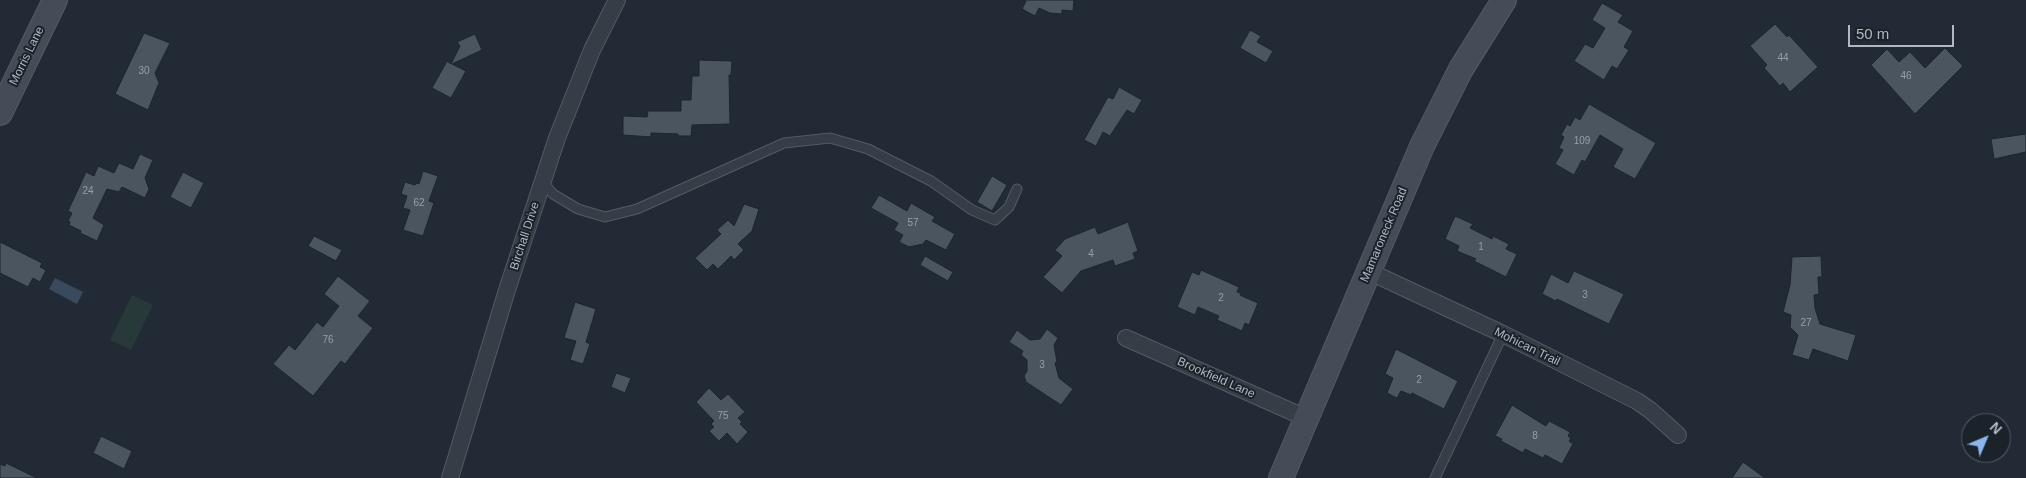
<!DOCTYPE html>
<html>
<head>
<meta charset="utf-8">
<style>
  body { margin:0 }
  #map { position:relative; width:2026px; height:478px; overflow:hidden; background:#222b35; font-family:Arial,sans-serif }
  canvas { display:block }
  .north { position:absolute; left:1961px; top:413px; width:50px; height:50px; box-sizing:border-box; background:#1b222a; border:1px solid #575e67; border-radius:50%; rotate:45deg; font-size:14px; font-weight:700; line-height:20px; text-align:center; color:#b0b8c2 }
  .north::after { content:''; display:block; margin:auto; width:18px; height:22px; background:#8bb5ec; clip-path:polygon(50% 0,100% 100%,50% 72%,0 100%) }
  .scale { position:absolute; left:1848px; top:25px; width:106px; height:22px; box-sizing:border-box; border:2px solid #b0b8c2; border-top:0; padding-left:6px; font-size:15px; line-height:18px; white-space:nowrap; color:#b0b8c2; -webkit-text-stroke:4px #1b222a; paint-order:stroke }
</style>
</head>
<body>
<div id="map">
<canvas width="2026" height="478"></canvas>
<div class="north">N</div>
<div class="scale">50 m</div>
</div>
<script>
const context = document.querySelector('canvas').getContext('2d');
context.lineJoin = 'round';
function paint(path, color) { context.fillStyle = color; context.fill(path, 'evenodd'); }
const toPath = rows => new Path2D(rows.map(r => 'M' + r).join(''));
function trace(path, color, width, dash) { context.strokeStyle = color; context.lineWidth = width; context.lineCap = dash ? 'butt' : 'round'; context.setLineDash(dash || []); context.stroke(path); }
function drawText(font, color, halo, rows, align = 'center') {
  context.font = font + ' Arial,sans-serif'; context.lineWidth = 4; context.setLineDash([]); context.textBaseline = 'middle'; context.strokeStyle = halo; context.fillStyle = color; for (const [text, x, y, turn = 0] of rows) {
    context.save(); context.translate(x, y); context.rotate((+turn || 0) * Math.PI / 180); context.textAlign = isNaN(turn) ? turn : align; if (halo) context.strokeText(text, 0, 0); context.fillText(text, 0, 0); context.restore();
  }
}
const green = toPath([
  [132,295,153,305,131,350,110,340]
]);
const water = toPath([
  [55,278,83,292,77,304,49,289]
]);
const building = toPath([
  [1024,0,1074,0,1073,11,1062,10,1062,14,1050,13,1039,8,1035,16,1022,9,1026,1,1024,0],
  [1602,3,1623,15,1618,22,1633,31,1624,47,1629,50,1617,69,1612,66,1604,80,1574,61,1585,44,1593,48,1605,28,1592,20,1602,3],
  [1775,24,1787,37,1789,35,1818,67,1790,92,1783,83,1780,86,1764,68,1767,65,1750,46,1775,24],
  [1250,30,1261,36,1257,42,1273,51,1266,63,1240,48,1250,30],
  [144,33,170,43,155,73,159,83,148,110,115,94,144,33],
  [475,34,482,50,452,64,466,71,451,98,432,88,447,61,451,64,460,46,457,42,475,34],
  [1945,48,1963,66,1915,114,1871,65,1887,49,1899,62,1910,52,1925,68,1945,48],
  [699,60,732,61,731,75,729,75,730,124,692,125,691,136,678,136,678,134,651,133,651,137,623,135,623,116,647,117,648,111,681,111,681,100,691,100,692,76,699,76,699,60],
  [1119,87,1142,100,1134,114,1127,110,1110,136,1103,132,1096,146,1084,140,1108,97,1113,99,1119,87],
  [1589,104,1656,143,1635,179,1613,167,1623,149,1600,135,1585,162,1582,160,1574,175,1555,164,1563,150,1559,148,1564,137,1561,135,1567,124,1570,126,1575,117,1580,120,1589,104],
  [2026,134,2026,152,1994,159,1991,139,2026,134],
  [140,154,153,160,145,178,149,189,145,198,122,187,119,192,107,189,93,218,104,225,97,241,80,233,81,231,69,225,70,222,68,221,72,213,68,211,86,172,94,176,98,166,114,173,119,163,133,169,140,154],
  [423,171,438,176,429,201,434,203,423,236,403,230,410,210,403,208,407,196,401,194,405,182,415,185,416,183,419,184,423,171],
  [183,172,204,183,191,208,170,197,183,172],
  [992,176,1007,185,992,211,977,202,992,176],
  [879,195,907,211,911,203,935,217,932,221,955,234,946,250,926,240,923,244,909,247,899,242,903,235,894,230,898,223,871,208,879,195],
  [744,204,759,209,752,231,738,244,744,250,734,260,731,256,718,269,713,264,707,270,695,258,721,234,717,230,728,220,734,226,744,204],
  [1455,216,1473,224,1470,228,1492,239,1493,236,1509,244,1506,249,1517,254,1506,277,1474,261,1476,259,1457,251,1459,246,1445,239,1455,216],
  [1128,222,1138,251,1133,253,1135,259,1115,266,1113,260,1081,271,1062,293,1043,277,1062,256,1055,250,1065,239,1095,227,1098,234,1128,222],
  [314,236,342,250,336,261,308,246,314,236],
  [0,242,42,263,40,267,46,270,40,282,33,278,28,287,0,273,0,242],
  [925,256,953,272,948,281,920,265,925,256],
  [1821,256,1822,277,1818,277,1819,294,1814,295,1815,308,1820,324,1856,335,1848,361,1813,349,1809,360,1792,355,1798,335,1790,327,1791,315,1783,312,1790,285,1792,257,1821,256],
  [1201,270,1239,287,1237,292,1241,293,1240,295,1258,303,1249,325,1245,323,1242,331,1217,320,1219,316,1198,307,1195,315,1177,307,1192,272,1199,275,1201,270],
  [1574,271,1624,294,1609,324,1557,299,1556,301,1542,294,1551,274,1568,283,1574,271],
  [338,276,370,301,358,316,373,328,345,364,341,361,313,396,273,364,289,345,295,350,317,322,323,327,339,306,324,294,338,276],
  [575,302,596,309,586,342,590,344,583,364,570,360,576,341,564,338,575,302],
  [1047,329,1058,338,1054,345,1057,362,1055,363,1059,378,1073,389,1061,405,1026,382,1024,376,1027,371,1027,360,1021,355,1023,351,1009,342,1017,330,1030,340,1040,339,1047,329],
  [1396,349,1458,381,1444,409,1412,393,1411,395,1401,391,1397,398,1387,393,1393,378,1385,374,1396,349],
  [616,373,631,378,625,393,611,387,616,373],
  [709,388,721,400,728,394,745,412,738,418,742,422,740,424,748,432,737,444,727,433,719,441,709,431,714,427,711,424,714,421,696,402,709,388],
  [1512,405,1546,426,1549,421,1570,432,1568,436,1571,438,1569,441,1573,444,1562,464,1545,455,1543,458,1525,449,1523,453,1501,441,1502,439,1495,436,1512,405],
  [101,436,132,451,124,469,93,453,101,436],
  [1743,462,1765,478,1732,478,1743,462],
  [6,463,37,478,0,478,0,464,5,466,6,463]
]);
const lane = toPath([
  [542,181,553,194,578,209,605,217,637,209,784,143,830,138,868,149,931,181,972,210,995,220,1009,207,1017,189],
  [1435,478,1503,334]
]);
const street = toPath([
  [1368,271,1503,334,1637,401,1650,410,1678,435],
  [1126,338,1306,418],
  [450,478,507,290,557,138,592,50,617,0]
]);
const secondary = toPath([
  [0,113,55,0],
  [1281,478,1422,146,1461,69,1504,0]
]);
const numberNames = [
  ["44",1783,58],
  ["30",144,71],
  ["46",1906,76],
  ["109",1582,141],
  ["24",88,191],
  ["62",419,203],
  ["57",913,223],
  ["1",1481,247],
  ["4",1091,254],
  ["3",1585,295],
  ["2",1221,298],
  ["27",1806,323],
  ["76",328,340],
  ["3",1042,365],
  ["2",1419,380],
  ["75",723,416],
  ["8",1535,436]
];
const streetNames = [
  ["Morris Lane",27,56,-64],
  ["Mamaroneck Road",1384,235,-67],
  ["Birchall Drive",525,236,-72],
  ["Mohican Trail",1527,347,26],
  ["Brookfield Lane",1216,378,24]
];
paint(green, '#273938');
paint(water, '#394a5d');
paint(building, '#4a5560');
trace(building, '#1d242c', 1);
trace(lane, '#535b63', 11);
trace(street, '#535b63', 18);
trace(secondary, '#535b63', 26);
trace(lane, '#353d46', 9);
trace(street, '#353d46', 16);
trace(secondary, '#444c58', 24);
drawText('10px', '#969faa', null, numberNames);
drawText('12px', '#b0b8c2', '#1b222a', streetNames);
</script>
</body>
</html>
